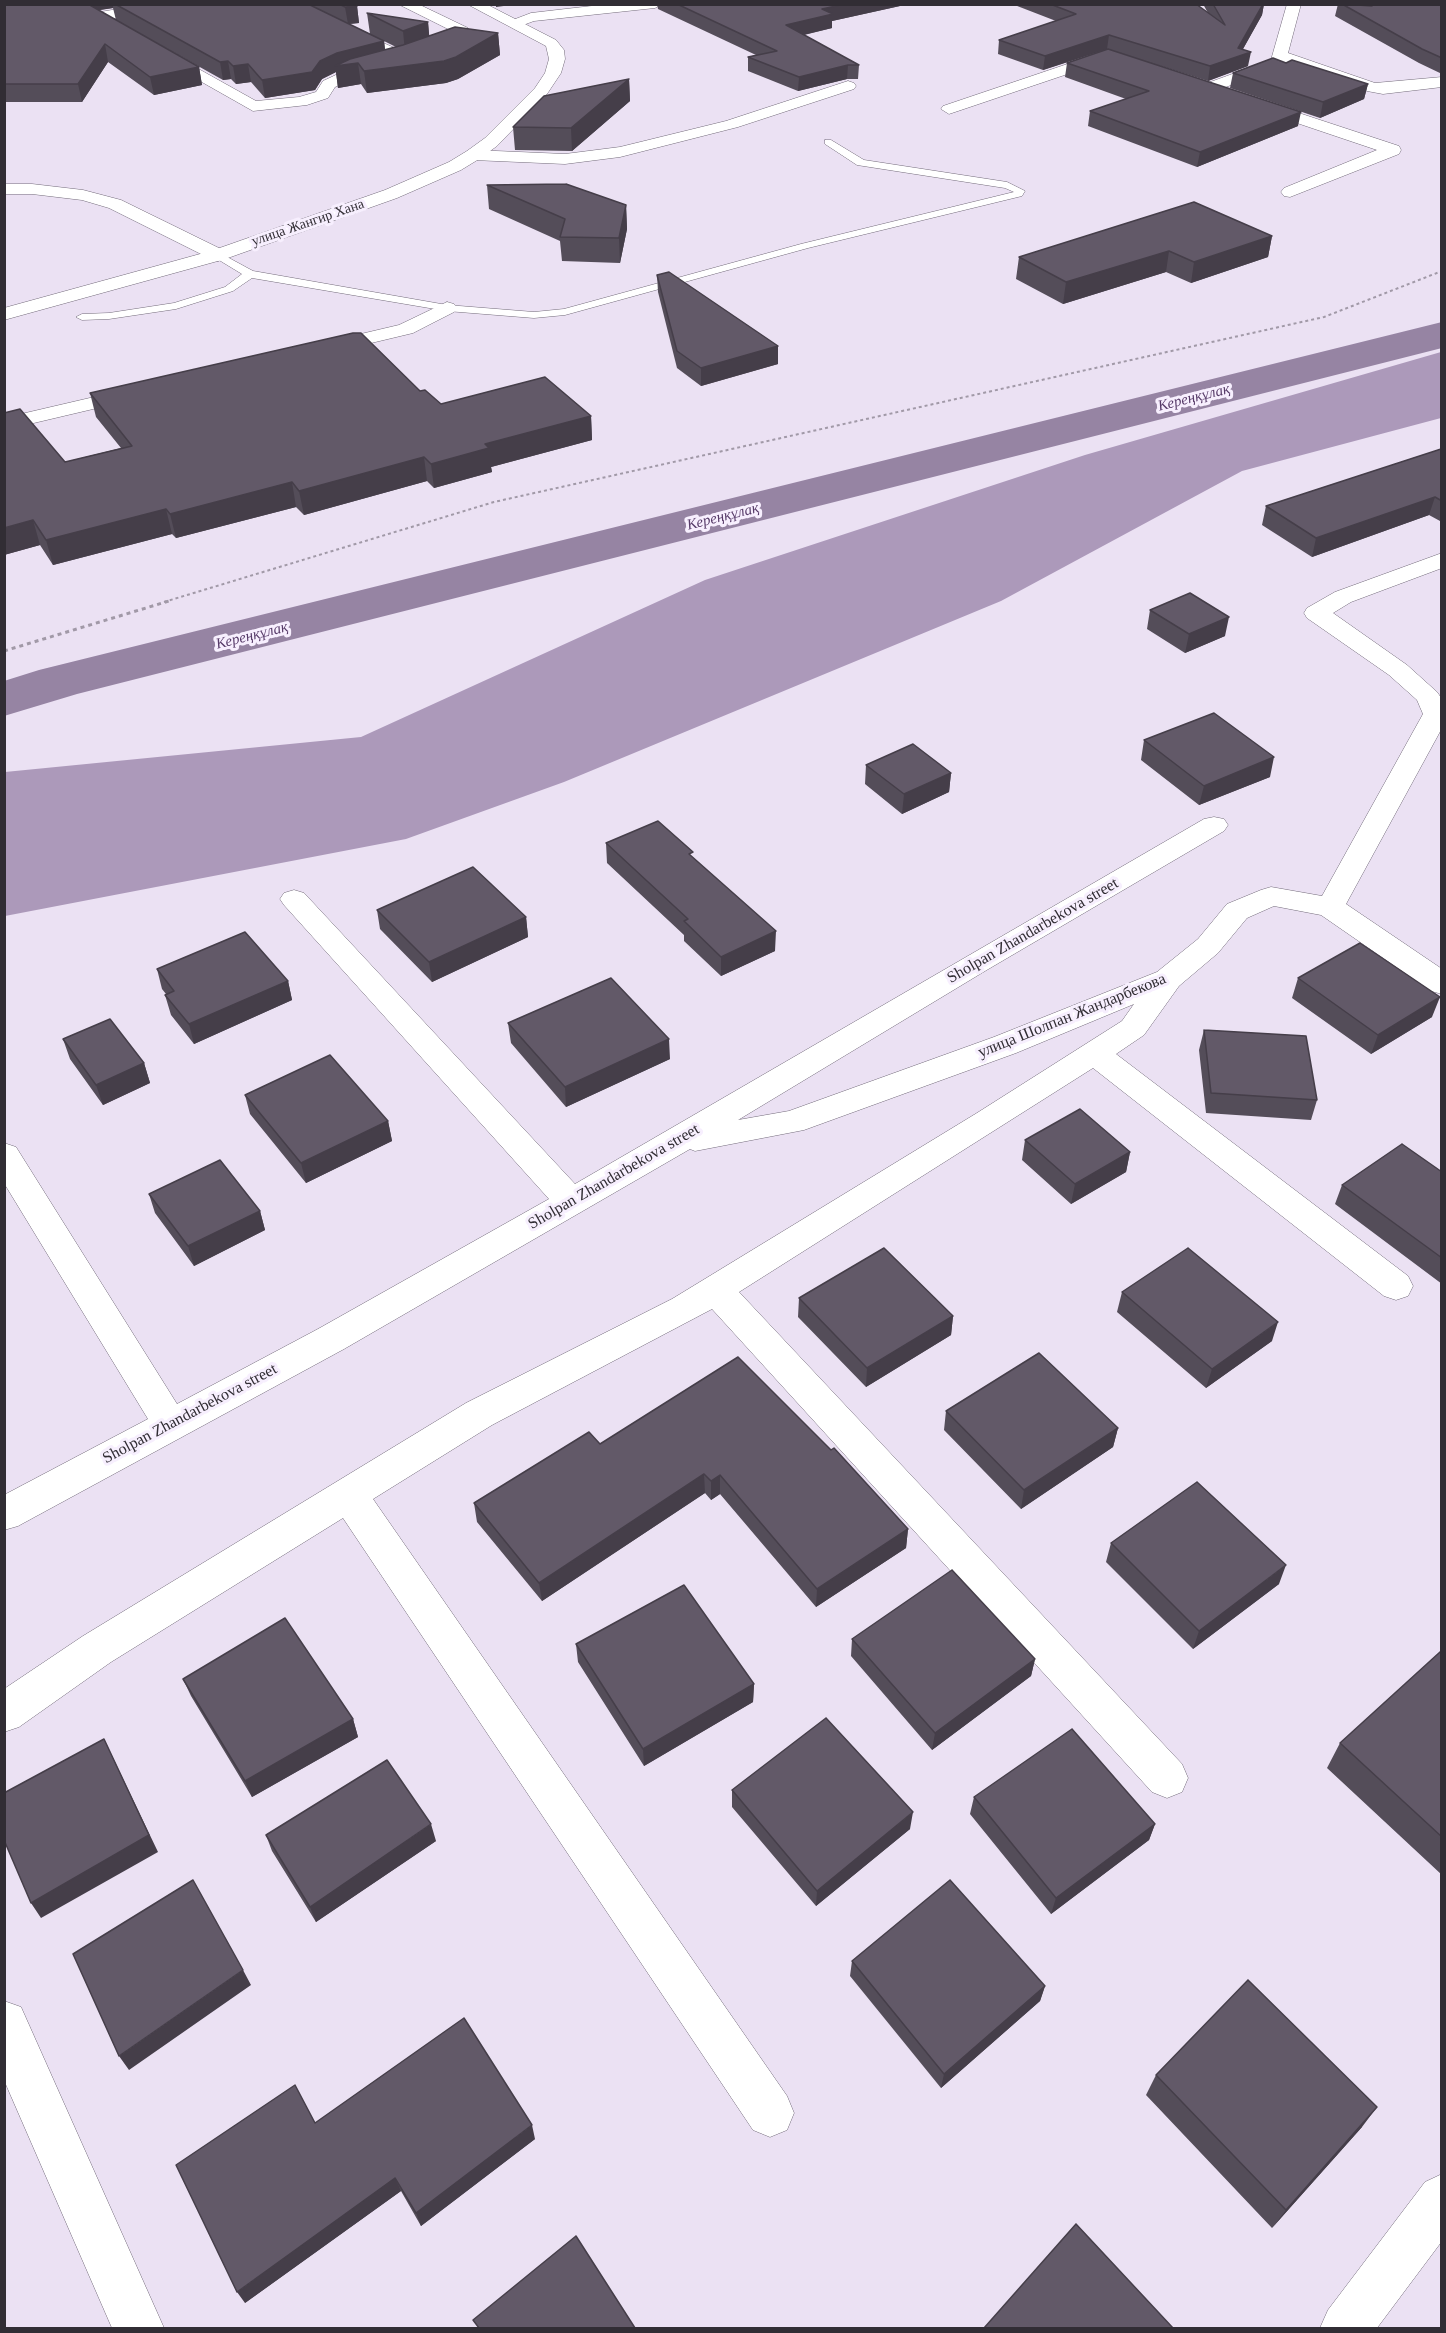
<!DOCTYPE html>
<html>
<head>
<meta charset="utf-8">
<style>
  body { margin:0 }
  #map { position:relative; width:1446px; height:2333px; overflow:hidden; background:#ebe1f3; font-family:Georgia,serif }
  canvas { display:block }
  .frame { position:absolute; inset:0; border:6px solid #312d34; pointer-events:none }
</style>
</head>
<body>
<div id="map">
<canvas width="1446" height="2333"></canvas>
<div class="frame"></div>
</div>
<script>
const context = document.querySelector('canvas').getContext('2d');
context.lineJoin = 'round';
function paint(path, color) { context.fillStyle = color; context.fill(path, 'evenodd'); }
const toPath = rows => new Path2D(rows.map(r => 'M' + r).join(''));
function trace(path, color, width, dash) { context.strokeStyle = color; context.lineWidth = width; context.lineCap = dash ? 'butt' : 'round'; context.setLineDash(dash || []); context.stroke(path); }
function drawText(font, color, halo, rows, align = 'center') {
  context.font = font + ' Georgia,serif'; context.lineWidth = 6; context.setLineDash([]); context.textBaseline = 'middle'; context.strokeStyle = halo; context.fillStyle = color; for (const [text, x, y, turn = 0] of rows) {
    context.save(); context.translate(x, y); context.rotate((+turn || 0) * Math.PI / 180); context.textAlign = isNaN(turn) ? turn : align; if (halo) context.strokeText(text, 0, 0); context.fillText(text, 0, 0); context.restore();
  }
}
const forest = toPath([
  [1441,352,1441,418,1242,471,1001,601,564,782,406,839,5,916,5,772,361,737,705,580,1085,455]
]);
const river = toPath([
  [1442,322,1442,348,77,694,4,716,4,681,39,670,1442,322]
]);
const pathFar1 = toPath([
  [164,602,494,502,1324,317,1442,271]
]);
const path = toPath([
  [4,651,169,601]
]);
const lane = toPath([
  [825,140,831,140,864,160,1007,182,1025,191,1022,196,808,248,565,315,534,318,447,311,252,278,233,291,176,309,109,319,82,320,76,317,82,314,109,313,174,303,225,287,242,274,214,257,214,253,218,252,253,271,447,305,534,312,564,309,801,244,1014,192,1005,188,857,165,825,144,825,140]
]);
const street = toPath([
  [148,4,187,4,180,8,109,19,256,101,299,97,316,92,323,81,340,73,392,59,277,4,297,4,399,50,408,62,405,65,352,79,335,87,328,98,307,105,253,111,87,17,94,13,148,4],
  [398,4,418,4,468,28,471,38,468,41,440,53,430,53,427,50,430,47,456,36,456,33,398,4],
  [609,4,662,4,655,8,534,21,515,28,508,24,510,21,531,13,609,4],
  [1287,4,1301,4,1288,53,1375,83,1442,77,1442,87,1383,94,1367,91,1286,62,1283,66,1223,88,1399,146,1401,150,1399,154,1290,197,1284,196,1281,192,1284,188,1377,150,1202,91,1200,88,1202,85,1271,60,1287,4],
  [1106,51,1114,54,1117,57,1114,60,1106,61,955,112,949,114,941,109,943,106,1106,51],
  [848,81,854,83,856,86,854,89,738,127,620,157,565,164,473,160,465,155,473,150,565,154,620,147,726,121,848,81],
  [4,184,32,184,83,190,121,200,225,251,227,255,225,259,218,261,211,259,109,208,82,200,32,194,4,194,4,184],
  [447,302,454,304,457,308,454,312,413,333,321,355,314,353,311,349,314,345,399,325,447,302],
  [137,387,144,389,147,393,144,397,4,430,4,418,137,387],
  [1442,553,1442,568,1351,602,1333,613,1407,665,1437,692,1442,699,1442,728,1346,904,1442,969,1442,994,1431,991,1321,915,1274,906,1247,918,1218,953,1179,986,1144,1035,1116,1054,1408,1276,1413,1286,1408,1296,1396,1300,1384,1296,1093,1068,739,1292,1182,1764,1188,1778,1182,1792,1167,1798,1152,1792,712,1309,492,1425,373,1499,787,2096,794,2113,787,2130,770,2137,753,2130,343,1518,111,1662,19,1727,4,1732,4,1689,83,1636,466,1403,672,1299,977,1113,1122,1021,1134,1004,1016,1053,804,1130,695,1151,690,1149,344,1349,18,1526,4,1530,4,1495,148,1419,4,1183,4,1143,16,1147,177,1404,318,1329,549,1199,284,905,280,899,284,893,294,890,304,893,575,1184,1204,819,1214,817,1224,819,1228,825,1224,831,985,971,738,1120,789,1111,994,1037,1157,972,1198,939,1227,904,1261,890,1271,887,1322,896,1423,714,1417,700,1389,675,1307,618,1304,613,1307,608,1335,592,1442,553],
  [4,2001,21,2007,164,2328,112,2328,4,2080,4,2001],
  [1442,2174,1442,2241,1377,2328,1320,2328,1328,2310,1425,2182,1442,2174]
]);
const secondary = toPath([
  [467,4,486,4,556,40,564,50,565,59,561,73,547,94,497,146,479,159,461,170,397,198,225,259,4,320,4,308,211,251,385,190,449,162,467,151,485,138,535,88,545,73,549,59,546,46,467,4]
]);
const wall = toPath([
  [4,4,356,4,357,6,359,23,349,24,370,34,367,13,428,22,429,36,498,33,500,55,458,79,446,83,367,93,361,84,338,88,336,72,322,79,315,90,265,98,251,82,236,84,231,79,223,80,139,33,199,67,202,85,154,95,108,62,82,102,4,102],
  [113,8,116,20,98,10],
  [384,41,396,47,385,50],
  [657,4,909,4,832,21,832,28,804,35,859,65,858,79,847,79,798,91,748,71,748,57,756,55,658,9],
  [1012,4,1196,4,1208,13,1203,4,1264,4,1262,15,1243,49,1248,66,1208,81,1113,51,1298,126,1197,167,1088,126,1090,111,1126,99,1065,77,1067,63,1108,49,1043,70,998,54,999,40,1056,21],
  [1338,4,1442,4,1442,74,1419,63,1335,16],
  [1286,63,1368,84,1364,99,1320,118,1230,88,1233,73],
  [629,79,630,101,572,151,515,150,513,127],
  [487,185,626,205,627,229,620,263,562,261,560,241,489,209],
  [1272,236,1268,257,1191,283,1166,272,1063,304,1016,279,1019,257],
  [657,275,778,364,701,386,677,368,658,292],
  [420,391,441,404,591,416,592,440,491,467,492,472,434,488,427,481,304,515,296,507,176,538,172,534,53,565,40,545,4,555,65,462,121,448,96,417,90,393],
  [1441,449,1442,521,1440,521,1429,515,1312,557,1262,525,1266,506],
  [1150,610,1225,636,1185,653,1147,629],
  [1144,740,1270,777,1199,805,1141,760],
  [866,765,951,773,949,792,902,814,865,784],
  [606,843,693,858,775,951,721,976,684,941,684,935,607,863],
  [377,910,526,917,528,937,432,982,380,929],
  [157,969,288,981,292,1000,194,1044,171,1015,165,995,166,994,162,989],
  [1298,978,1432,1017,1371,1054,1292,998],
  [508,1023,670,1059,566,1107,511,1043],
  [1204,1030,1317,1100,1311,1120,1206,1113,1199,1050],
  [63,1039,144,1063,150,1083,103,1105,70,1059],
  [245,1095,388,1121,392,1141,306,1183,250,1114],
  [1025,1140,1130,1152,1126,1172,1071,1204,1022,1160],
  [1442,1172,1442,1284,1335,1204,1342,1185],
  [149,1194,260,1211,265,1230,194,1266,155,1213],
  [1122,1292,1272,1341,1206,1388,1117,1312],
  [799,1298,953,1316,951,1335,866,1387,798,1317],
  [738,1357,908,1529,906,1548,816,1607,720,1494,711,1500,705,1493,542,1601,477,1522,474,1503,600,1444],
  [946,1411,1118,1428,1113,1447,1021,1509,944,1430],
  [1111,1543,1279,1584,1193,1649,1106,1562],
  [852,1639,1035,1659,1031,1676,932,1750,851,1656],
  [576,1644,754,1684,753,1702,644,1766,578,1662],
  [1442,1654,1442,1875,1327,1768,1340,1743],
  [183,1679,353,1719,358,1737,252,1797,191,1696],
  [732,1790,910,1829,816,1906,732,1807],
  [974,1797,1155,1824,1149,1840,1051,1914,970,1814],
  [266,1835,436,1841,316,1922,272,1851],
  [852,1961,1045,1986,1040,2001,941,2088,850,1976],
  [1156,2075,1362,2127,1272,2228,1146,2095],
  [315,2123,535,2139,421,2226,401,2191,245,2303]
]);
const shadedWall = toPath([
  [82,4,113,4,113,8,94,11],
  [496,4,519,4,496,7],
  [845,4,909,4,832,21,832,28,786,39,786,25,822,9],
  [1263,4,1264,4,1262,15,1239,56,1251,52,1248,66,1208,81,1210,66,1238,48],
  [357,6,359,23,348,24,345,7],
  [428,22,430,44,405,52,403,31],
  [498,33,500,55,458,79,446,83,367,93,364,71],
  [1109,35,1107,49,1043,70,1045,56],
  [384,41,386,58,358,63,361,84,338,88,336,72,322,79,315,90,265,98,262,80,320,61,337,53],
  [105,44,108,62,82,102,78,84],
  [228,61,231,79,223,80,220,62],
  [248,64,251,82,236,84,233,66],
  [848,65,847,79,798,91,799,77],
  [199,67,202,85,154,95,150,77],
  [629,79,630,101,572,151,571,128],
  [1368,84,1364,99,1320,118,1323,102],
  [1301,112,1298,126,1197,167,1200,152],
  [626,205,627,229,620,263,619,238],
  [1272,236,1268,257,1191,283,1194,262],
  [1169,251,1166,272,1063,304,1066,282],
  [778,346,778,364,701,386,701,368],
  [591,416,592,440,491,467,492,472,434,488,431,464,485,444],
  [424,457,427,481,304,515,299,491],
  [292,482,296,507,176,538,170,514],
  [1435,497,1429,515,1312,557,1316,538],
  [166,509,172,534,53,565,46,540],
  [33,520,40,545,4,555,4,528],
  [1229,617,1225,636,1185,653,1189,634],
  [1274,757,1270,777,1199,805,1204,786],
  [951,773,949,792,902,814,904,794],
  [526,917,528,937,432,982,429,962],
  [776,931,775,951,721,976,721,957],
  [288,981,292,1000,194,1044,189,1024],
  [1440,997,1432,1017,1371,1054,1378,1035],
  [669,1039,670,1059,566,1107,565,1087],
  [144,1063,150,1083,103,1105,96,1085],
  [388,1121,392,1141,306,1183,301,1163],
  [1130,1152,1126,1172,1071,1204,1075,1184],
  [260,1211,265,1230,194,1266,188,1246],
  [953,1316,951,1335,866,1387,867,1368],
  [1278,1322,1272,1341,1206,1388,1212,1369],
  [1118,1428,1113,1447,1021,1509,1024,1490],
  [704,1474,705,1493,542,1601,539,1583],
  [720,1475,720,1494,711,1500,711,1481],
  [908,1529,906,1548,816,1607,817,1589],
  [1286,1565,1279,1584,1193,1649,1199,1631],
  [1035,1659,1031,1676,932,1750,935,1733],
  [754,1684,753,1702,644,1766,643,1749],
  [353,1719,358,1737,252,1797,245,1781],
  [104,1739,158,1852,41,1918,31,1903],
  [913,1812,910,1829,816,1906,817,1891],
  [431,1824,436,1841,316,1922,310,1907],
  [1155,1824,1149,1840,1051,1914,1056,1898],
  [243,1970,251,1985,129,2070,119,2056],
  [1045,1986,1040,2001,941,2088,944,2074],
  [1377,2107,1362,2127,1272,2228,1286,2210],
  [532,2125,535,2139,421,2226,416,2213],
  [395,2178,401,2191,245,2303,237,2292]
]);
const building = toPath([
  [4,4,88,4,199,67,150,77,105,44,78,84,4,84,4,4],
  [115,4,308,4,384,41,337,53,320,61,312,72,262,80,248,64,233,66,228,61,220,62,115,4],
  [339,4,356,4,357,6,345,7,339,4],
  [677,4,845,4,822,9,833,14,786,25,859,65,848,65,799,77,748,57,777,51,677,4],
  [1050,4,1196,4,1225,25,1213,4,1263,4,1238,48,1251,52,1210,66,1109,35,1045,56,999,40,1076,14,1050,4],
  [1342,4,1372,6,1370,4,1442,4,1442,58,1422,49,1342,4],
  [367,13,428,22,403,31,367,13],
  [455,27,498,33,456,57,444,61,364,71,358,63,335,66,350,59,403,45,455,27],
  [1108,49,1301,112,1200,152,1090,111,1149,91,1067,63,1108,49],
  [1273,58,1286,63,1292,60,1368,84,1323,102,1233,73,1273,58],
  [629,79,571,128,513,127,544,96,629,79],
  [566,184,626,205,619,238,560,237,565,219,487,185,566,184],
  [1194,202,1272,236,1194,262,1169,251,1066,282,1019,257,1194,202],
  [669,272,778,346,701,368,677,351,657,275,669,272],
  [353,333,361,333,420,391,425,390,441,404,545,377,591,416,485,444,489,448,431,464,424,457,299,491,292,482,170,514,166,509,46,540,33,520,4,528,4,413,20,409,65,462,132,446,90,393,353,333],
  [1441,449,1442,501,1435,497,1316,538,1266,506,1441,449],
  [1190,593,1229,617,1189,634,1150,610,1190,593],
  [1214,713,1274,757,1204,786,1144,740,1214,713],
  [913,744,951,773,904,794,866,765,913,744],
  [658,821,693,852,689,854,776,931,721,957,684,921,688,919,606,843,658,821],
  [473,867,526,917,429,962,377,910,473,867],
  [245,932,288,981,189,1024,165,995,174,991,157,969,245,932],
  [1360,943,1440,997,1378,1035,1298,978,1360,943],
  [611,978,669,1039,565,1087,508,1023,611,978],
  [110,1019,144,1063,96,1085,63,1039,110,1019],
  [1204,1030,1306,1036,1317,1100,1211,1093,1204,1030],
  [330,1055,388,1121,301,1163,245,1095,330,1055],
  [1080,1109,1130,1152,1075,1184,1025,1140,1080,1109],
  [1402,1144,1442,1172,1442,1258,1342,1185,1402,1144],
  [220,1160,260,1211,188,1246,149,1194,220,1160],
  [884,1248,953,1316,867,1368,799,1298,884,1248],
  [1188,1248,1278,1322,1212,1369,1122,1292,1188,1248],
  [1039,1353,1118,1428,1024,1490,946,1411,1039,1353],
  [738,1357,831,1450,834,1448,908,1529,817,1589,720,1475,711,1481,704,1474,539,1583,474,1503,589,1432,600,1444,738,1357],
  [1197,1482,1286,1565,1199,1631,1111,1543,1197,1482],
  [952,1570,1035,1659,935,1733,852,1639,952,1570],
  [684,1585,754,1684,643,1749,576,1644,684,1585],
  [285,1618,353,1719,245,1781,183,1679,285,1618],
  [1440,1652,1442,1654,1442,1837,1340,1743,1440,1652],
  [826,1718,913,1812,817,1891,732,1790,826,1718],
  [1072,1729,1155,1824,1056,1898,974,1797,1072,1729],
  [104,1739,149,1835,31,1903,4,1840,4,1793,104,1739],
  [387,1760,431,1824,310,1907,266,1835,387,1760],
  [193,1880,243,1970,119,2056,73,1954,193,1880],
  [950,1880,1045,1986,944,2074,852,1961,950,1880],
  [1248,1980,1377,2107,1286,2210,1156,2075,1248,1980],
  [464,2018,532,2125,416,2213,395,2178,237,2292,176,2165,295,2085,315,2123,464,2018],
  [1076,2224,1173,2328,984,2328,1076,2224],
  [576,2236,635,2328,479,2328,473,2320,576,2236]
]);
const farStreetnames = [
  ["улица Жангир Хана",308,223,-19]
];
const farWaternames = [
  ["Кереңқұлақ",1194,398,-14],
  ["Кереңқұлақ",723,517,-14],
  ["Кереңқұлақ",252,636,-14]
];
const streetNames = [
  ["Sholpan Zhandarbekova street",1033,931,-30],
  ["улица Шолпан Жандарбекова",1072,1016,-22],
  ["Sholpan Zhandarbekova street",614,1177,-30],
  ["Sholpan Zhandarbekova street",190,1414,-28]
];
paint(forest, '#ac99ba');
paint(river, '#9684a3');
trace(lane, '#736b7a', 1);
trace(street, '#736b7a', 1);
trace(secondary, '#736b7a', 1);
trace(pathFar1, '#a199a7', 2, [3, 3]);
trace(path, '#a199a7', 3, [4, 4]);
paint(lane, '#fff');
paint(street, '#fff');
paint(secondary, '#fff');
paint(wall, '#544d59');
paint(shadedWall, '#453e49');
paint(building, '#625968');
trace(building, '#453e49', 1.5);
drawText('14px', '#312d34', '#f7effe', farStreetnames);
drawText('italic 15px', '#573b69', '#f7effe', farWaternames);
drawText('16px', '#312d34', '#f7effe', streetNames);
</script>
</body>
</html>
